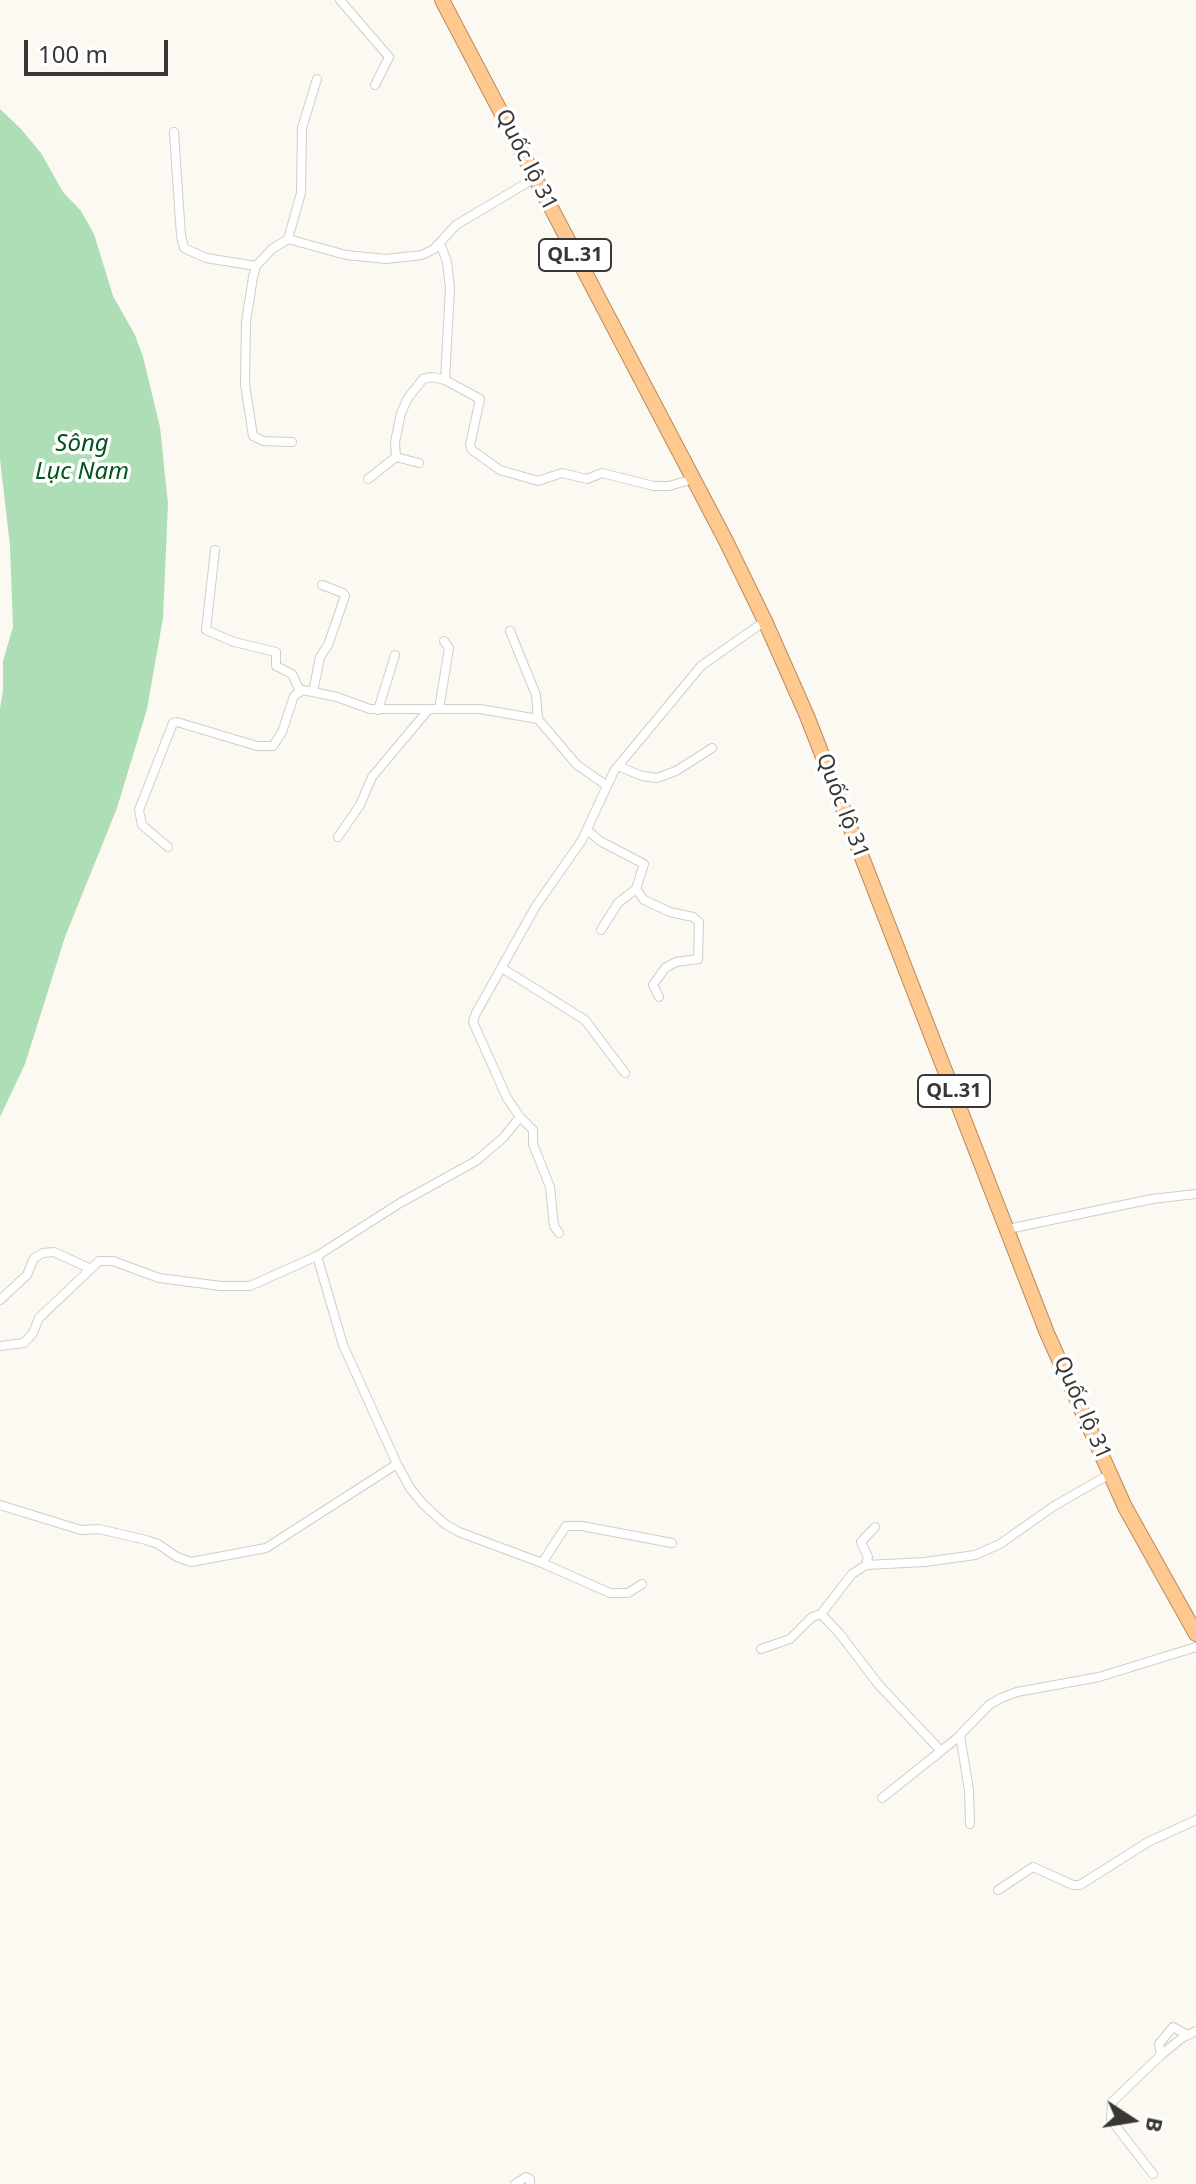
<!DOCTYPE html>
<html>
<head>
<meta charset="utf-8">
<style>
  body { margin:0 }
  #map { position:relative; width:1196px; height:2184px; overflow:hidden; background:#fbf9f2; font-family:"Noto Sans",sans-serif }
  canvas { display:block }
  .north { position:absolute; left:1092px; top:2080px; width:80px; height:80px; -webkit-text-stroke:6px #fff; paint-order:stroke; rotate:102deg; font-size:22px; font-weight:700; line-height:32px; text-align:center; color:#383735 }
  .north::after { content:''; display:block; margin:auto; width:28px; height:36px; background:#383735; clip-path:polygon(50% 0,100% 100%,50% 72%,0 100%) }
  .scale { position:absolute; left:24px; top:40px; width:144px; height:36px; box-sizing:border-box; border:4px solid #383735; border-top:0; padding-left:10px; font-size:24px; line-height:28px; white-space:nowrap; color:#383735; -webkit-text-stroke:6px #fff; paint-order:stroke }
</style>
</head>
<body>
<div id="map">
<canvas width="1196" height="2184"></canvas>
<div class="north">B</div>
<div class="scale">100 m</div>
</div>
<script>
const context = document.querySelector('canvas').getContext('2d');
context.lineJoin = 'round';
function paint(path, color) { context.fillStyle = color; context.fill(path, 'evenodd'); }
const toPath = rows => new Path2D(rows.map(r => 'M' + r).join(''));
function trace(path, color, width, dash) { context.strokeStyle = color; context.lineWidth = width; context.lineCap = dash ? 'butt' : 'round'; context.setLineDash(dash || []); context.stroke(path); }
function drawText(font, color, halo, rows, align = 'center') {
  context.font = font + ' "Noto Sans",sans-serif'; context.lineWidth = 7; context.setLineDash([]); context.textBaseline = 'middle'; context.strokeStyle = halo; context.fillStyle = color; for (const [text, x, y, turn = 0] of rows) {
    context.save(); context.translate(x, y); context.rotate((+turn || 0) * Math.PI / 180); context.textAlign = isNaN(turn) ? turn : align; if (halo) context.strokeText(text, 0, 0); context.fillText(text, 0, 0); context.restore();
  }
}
const water = toPath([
  [0,109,21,129,41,153,63,192,81,211,94,234,113,296,135,335,143,357,160,427,168,504,163,618,147,709,117,808,65,937,25,1064,0,1117,0,708,3,691,3,661,13,627,10,546,0,459]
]);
const minor = toPath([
  [340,0,389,57,375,85],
  [174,132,181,236,184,248,206,258,256,266],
  [288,239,301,193,302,128,317,79],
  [440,243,447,262,450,288,445,380,480,399,470,445,472,450,500,470,538,481,562,473,587,479,602,473,654,486,669,486,693,479],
  [292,442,263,441,253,436,245,384,246,322,253,277,256,266,272,249,288,239,346,255,386,259,422,255,434,249,456,225,535,178],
  [419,463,396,457,395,442,401,413,408,398,423,379,432,377,445,380],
  [368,479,396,457],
  [215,550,206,630,234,642,276,652,276,666,292,674,300,691],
  [510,631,536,695,538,719],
  [313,692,320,657,328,645,345,596,343,593,322,585],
  [439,709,449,648,444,641],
  [378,710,395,655],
  [618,766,642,776,657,778,676,771,712,748],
  [587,830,600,841,644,864,636,889,618,903,601,930],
  [338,837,360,805,372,777,429,709],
  [168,847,142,825,139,810,173,723,177,722,257,746,273,746,282,732,294,696,303,690,337,697,370,709,480,709,538,719,577,765,606,785],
  [636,889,644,900,670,912,693,917,699,922,698,959,676,962,665,968,653,985,659,997],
  [502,968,585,1020,625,1073],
  [520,1117,533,1130,533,1144,550,1187,554,1226,559,1233],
  [1008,1229,1152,1199,1196,1194],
  [317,1256,343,1345,397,1464,410,1488,423,1504,445,1524,459,1532,542,1563,610,1593,628,1593,642,1584],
  [0,1300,27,1275,34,1258,43,1253,54,1252,91,1269],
  [0,1346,24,1343,33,1333,39,1318,99,1261,113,1261,159,1278,221,1286,250,1286,317,1256,400,1203,476,1161,503,1138,520,1117,507,1098,473,1022,476,1013,536,906,582,840,614,771,701,666,765,621],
  [0,1505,81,1530,99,1529,146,1540,158,1544,177,1557,191,1562,266,1548,397,1464],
  [542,1563,566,1526,582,1526,672,1543],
  [866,1565,925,1562,975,1555,1000,1544,1054,1506,1110,1474],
  [821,1614,852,1574,866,1565,868,1557,861,1542,875,1527],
  [761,1649,790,1639,812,1617,821,1614,840,1634,878,1684,941,1751,956,1739,989,1705,1001,1698,1017,1692,1099,1677,1196,1647],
  [960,1735,969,1790,970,1824],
  [882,1798,941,1751],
  [998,1890,1033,1867,1073,1885,1080,1885,1148,1842,1196,1820],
  [1161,2055,1159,2044,1173,2027,1188,2035],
  [1153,2174,1111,2120,1112,2102,1161,2055,1182,2038,1196,2031],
  [515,2184,526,2177,530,2179,530,2184]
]);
const trunk = toPath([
  [442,0,726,541,765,621,807,716,1047,1333,1125,1507,1196,1634]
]);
const shields = [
  [575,255,72],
  [954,1091,72]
];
const shieldNames = [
  ["QL.31",575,255],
  ["QL.31",954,1091]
];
const streetNames = [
  ["Quốc lộ 31",526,160,63],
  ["Quốc lộ 31",842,806,69],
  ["Quốc lộ 31",1082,1408,66]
];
const waterNames = [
  ["Sông",82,444],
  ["Lục Nam",82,472]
];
paint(water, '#addeb5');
trace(minor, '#d0cec7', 10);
trace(trunk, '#b98d5d', 16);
trace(minor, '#fff', 8);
trace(trunk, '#ffc88e', 14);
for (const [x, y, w] of shields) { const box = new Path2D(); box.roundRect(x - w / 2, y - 16, w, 32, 6); context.fillStyle = '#fff'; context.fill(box); trace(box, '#383735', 2); }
drawText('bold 20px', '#383735', null, shieldNames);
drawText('22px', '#383735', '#fff', streetNames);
drawText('italic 24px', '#045321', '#fff', waterNames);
</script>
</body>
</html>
